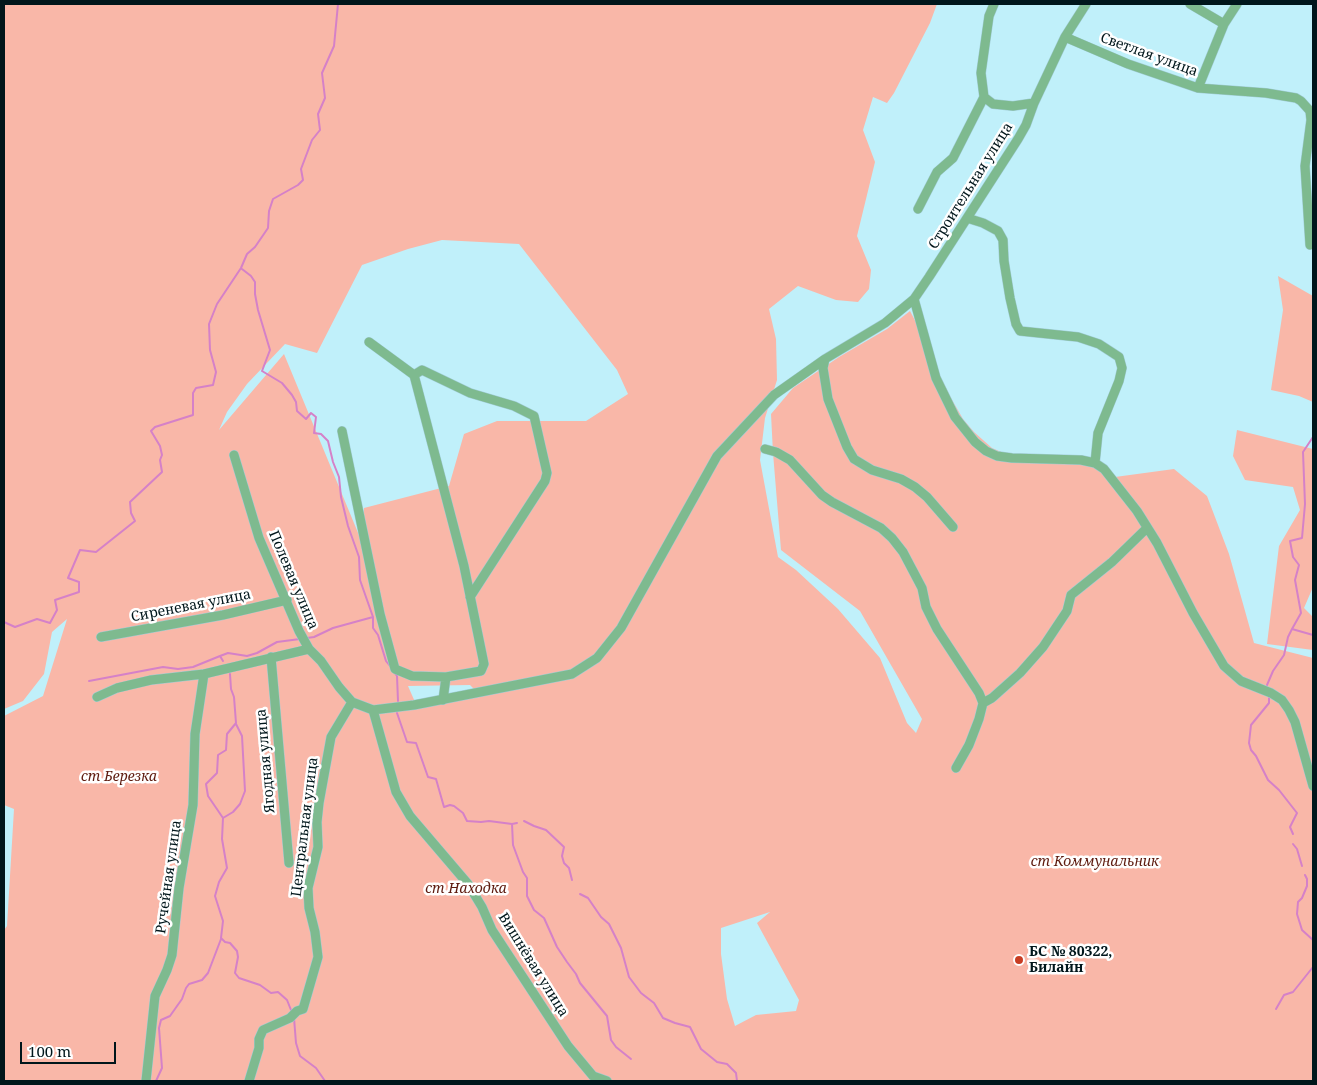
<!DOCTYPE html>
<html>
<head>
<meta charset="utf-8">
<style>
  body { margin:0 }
  #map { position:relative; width:1317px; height:1085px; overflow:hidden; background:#c0f0fa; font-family:"Noto Serif",serif }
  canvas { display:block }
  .frame { position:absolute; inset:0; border:5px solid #00161b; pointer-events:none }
  .scale { position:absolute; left:20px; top:1042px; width:96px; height:22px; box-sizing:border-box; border:2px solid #00161b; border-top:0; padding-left:6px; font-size:15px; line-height:18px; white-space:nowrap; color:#00161b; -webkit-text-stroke:4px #fff; paint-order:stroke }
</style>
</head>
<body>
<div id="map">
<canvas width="1317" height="1085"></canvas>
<div class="frame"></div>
<div class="scale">100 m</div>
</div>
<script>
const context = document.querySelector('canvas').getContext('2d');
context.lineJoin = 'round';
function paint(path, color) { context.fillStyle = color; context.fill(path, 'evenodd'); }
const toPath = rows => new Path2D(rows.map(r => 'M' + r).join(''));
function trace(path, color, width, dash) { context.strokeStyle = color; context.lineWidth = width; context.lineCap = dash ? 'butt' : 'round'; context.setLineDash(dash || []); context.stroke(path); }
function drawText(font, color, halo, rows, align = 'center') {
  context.font = font + ' "Noto Serif",serif'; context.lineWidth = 5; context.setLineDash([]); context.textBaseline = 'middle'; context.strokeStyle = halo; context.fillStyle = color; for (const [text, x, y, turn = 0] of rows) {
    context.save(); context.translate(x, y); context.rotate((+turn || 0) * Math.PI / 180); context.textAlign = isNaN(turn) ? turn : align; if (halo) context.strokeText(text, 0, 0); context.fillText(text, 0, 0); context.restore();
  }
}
const green = toPath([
  [4,4,937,4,930,23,894,93,887,103,873,97,863,130,875,162,857,236,871,270,869,289,858,302,836,300,798,286,769,309,776,339,777,380,765,418,760,460,778,557,796,570,838,609,880,658,907,723,916,733,922,719,860,611,781,550,773,453,771,414,793,388,839,357,887,329,910,311,932,353,939,374,951,398,963,419,974,432,992,448,1006,454,1094,460,1115,477,1174,469,1207,496,1229,554,1254,643,1313,658,1313,1081,4,1081,4,930,7,926,14,809,4,805,4,716,43,696,67,619,52,632,44,674,23,701,4,709],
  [442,240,519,244,617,370,628,394,586,421,497,421,464,434,449,486,364,508,361,540,284,354,219,430,227,412,247,384,285,344,317,353,362,265,408,249],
  [470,685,475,690,415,702,408,686],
  [770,912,757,923,799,1000,796,1011,756,1015,735,1026,727,999,721,954,721,928],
  [1278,276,1313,296,1313,402,1299,396,1271,390,1283,310],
  [1237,430,1313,449,1313,587,1304,608,1313,617,1313,650,1267,644,1279,546,1300,510,1293,487,1245,480,1233,456]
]);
const stream = toPath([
  [242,269,251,276,255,282,255,294,258,310,270,350,262,371,282,383,292,395,296,402,297,411,306,419,311,413,316,417,314,433,321,434,328,441,333,462,339,477,341,497,348,526,359,557,360,580,373,617,373,628,378,635,386,661,390,666],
  [1313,437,1303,452,1305,504,1302,538,1290,541,1293,557,1299,565,1295,580,1301,613,1292,629,1313,635],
  [4,622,15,627,37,619,50,623,57,610,55,600,79,592,79,582,68,578,80,550,96,552,135,521,131,513,130,502,162,472,160,460,162,455,160,446,151,431,155,427,193,415,193,393,196,388,213,385,216,372,210,350,209,324,217,304,241,268,247,254,255,247,268,228,269,211,273,199,298,185,303,180,301,169,312,140,320,130,318,114,325,98,322,73,334,46,338,4],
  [307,638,314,637,333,628,373,617],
  [223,661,220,656,228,653,247,656,257,653,277,642,300,639],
  [394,672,397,676,398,701],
  [230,674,231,689,234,697,236,723,227,734,226,750,218,755,217,773,206,784,208,796,223,818,222,839,227,868,219,882,215,896,223,921,221,938,225,942,230,943,237,951,238,957,235,973,239,978,260,985,271,993,278,992,287,1000,291,1010],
  [89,681,163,667,178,669,193,667,220,656],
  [1267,685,1273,671,1284,655,1288,637,1292,629],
  [1269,698,1269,703,1251,725,1249,743,1251,750,1256,756,1268,780,1279,790,1297,813,1290,827,1293,834],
  [397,713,407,742,416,743,428,777,436,779,444,807,450,805,454,806,463,813,467,821,481,822,489,821,512,824,517,823],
  [223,818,233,812,240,804,245,791,242,736,236,724],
  [524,821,534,826,546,830,564,847,562,856,564,863,569,868,572,880],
  [512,824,513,845,523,872,527,878,527,896,534,910,544,918,557,947,567,962,576,974,580,983,607,1016,611,1040,616,1047,631,1059],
  [1293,844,1297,849,1302,866],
  [1305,875,1307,879,1307,886,1302,898,1298,902,1297,914,1302,930,1313,940],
  [580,894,588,898,601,917,609,924,621,948,629,977,641,993,654,1003,663,1018,675,1023,690,1027,701,1049,717,1062,727,1064,736,1073,737,1081],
  [1276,1009,1284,995,1293,992,1313,967],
  [294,1018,296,1043,300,1056,316,1068,325,1081],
  [156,1081,162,1068,159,1028,161,1020,170,1016,182,999,186,988,189,984,202,980,208,973,221,939]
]);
const minor = toPath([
  [994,4,989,16,981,73,984,97,993,104,1013,106,1034,103],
  [1190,4,1224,24],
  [1065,37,1128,64,1198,88,1266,93,1296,98,1301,101,1310,111,1311,120,1305,166,1310,245],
  [1198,88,1224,24,1237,4],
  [918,209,937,172,953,158,984,97],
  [967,218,983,223,998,231,1003,240,1004,261,1010,298,1016,324,1020,331,1078,337,1099,344,1119,357,1122,368,1119,381,1098,433,1095,463],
  [914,299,936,378,955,417,975,442,986,451,997,456,1012,458,1081,460,1095,463,1104,469,1137,511,1157,543,1193,613,1224,666,1241,681,1271,693,1282,700,1289,710,1295,722,1313,786],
  [369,342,414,375,464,566,484,664,481,671,446,677,443,700],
  [825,359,823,368,828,399,847,447,854,459,872,470,901,479,915,487,927,497,953,527],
  [414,375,422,370,470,393,514,406,534,416,547,473,545,481,470,597],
  [342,431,380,614,395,669,412,676,446,677],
  [765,449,776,452,790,460,822,495,832,502,881,528,892,538,903,552,922,588,926,607,937,629,979,693,983,703],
  [234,455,259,538,299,631,309,649,321,661,339,687,352,702,373,710,414,705,572,674,597,658,621,628,717,456,774,395,825,359,885,323,914,299,929,277,1018,139,1026,125,1034,103,1065,37,1086,4],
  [101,637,223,615,287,600],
  [271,657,289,863],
  [97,697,117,688,151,680,204,674,309,649],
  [373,710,396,792,410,816,468,884,482,907,492,930,568,1046,593,1076,607,1081],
  [956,768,969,745,979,719,983,703,992,698,1020,673,1043,647,1067,611,1071,595,1112,562,1147,528],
  [146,1081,155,996,167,970,172,955,179,888,193,805,195,734,204,674],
  [249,1081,259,1048,259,1039,263,1030,290,1018,297,1011,303,1009,318,957,315,932,309,908,308,888,318,847,317,822,319,803,331,737,352,702]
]);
const markers = [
  [1019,960,5,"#c83d23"]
];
const streetNames = [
  ["Светлая улица",1149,55,20],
  ["Строительная улица",971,186,-58],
  ["Полевая улица",293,580,67],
  ["Сиреневая улица",191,606,-11],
  ["Ягодная улица",266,761,-95],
  ["Центральная улица",305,827,-83],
  ["Ручейная улица",169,877,-82],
  ["Вишнёвая улица",533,965,58]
];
const parkNames = [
  ["ст Березка",119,777],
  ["ст Коммунальник",1095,862],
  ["ст Находка",466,889]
];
const poiNames = [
  ["БС № 80322,",1029,952],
  ["Билайн",1029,968]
];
paint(green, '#f9b7a8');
trace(stream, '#d581c8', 2);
trace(minor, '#a1cdd6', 10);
trace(minor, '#7eba8f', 9);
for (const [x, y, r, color] of markers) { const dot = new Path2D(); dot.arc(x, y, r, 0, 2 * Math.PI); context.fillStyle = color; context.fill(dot); trace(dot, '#fff', 2); }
drawText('14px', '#00161b', '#fff', streetNames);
drawText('italic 14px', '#5e1b0f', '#fff', parkNames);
drawText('bold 14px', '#00161b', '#fff', poiNames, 'left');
</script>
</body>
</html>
